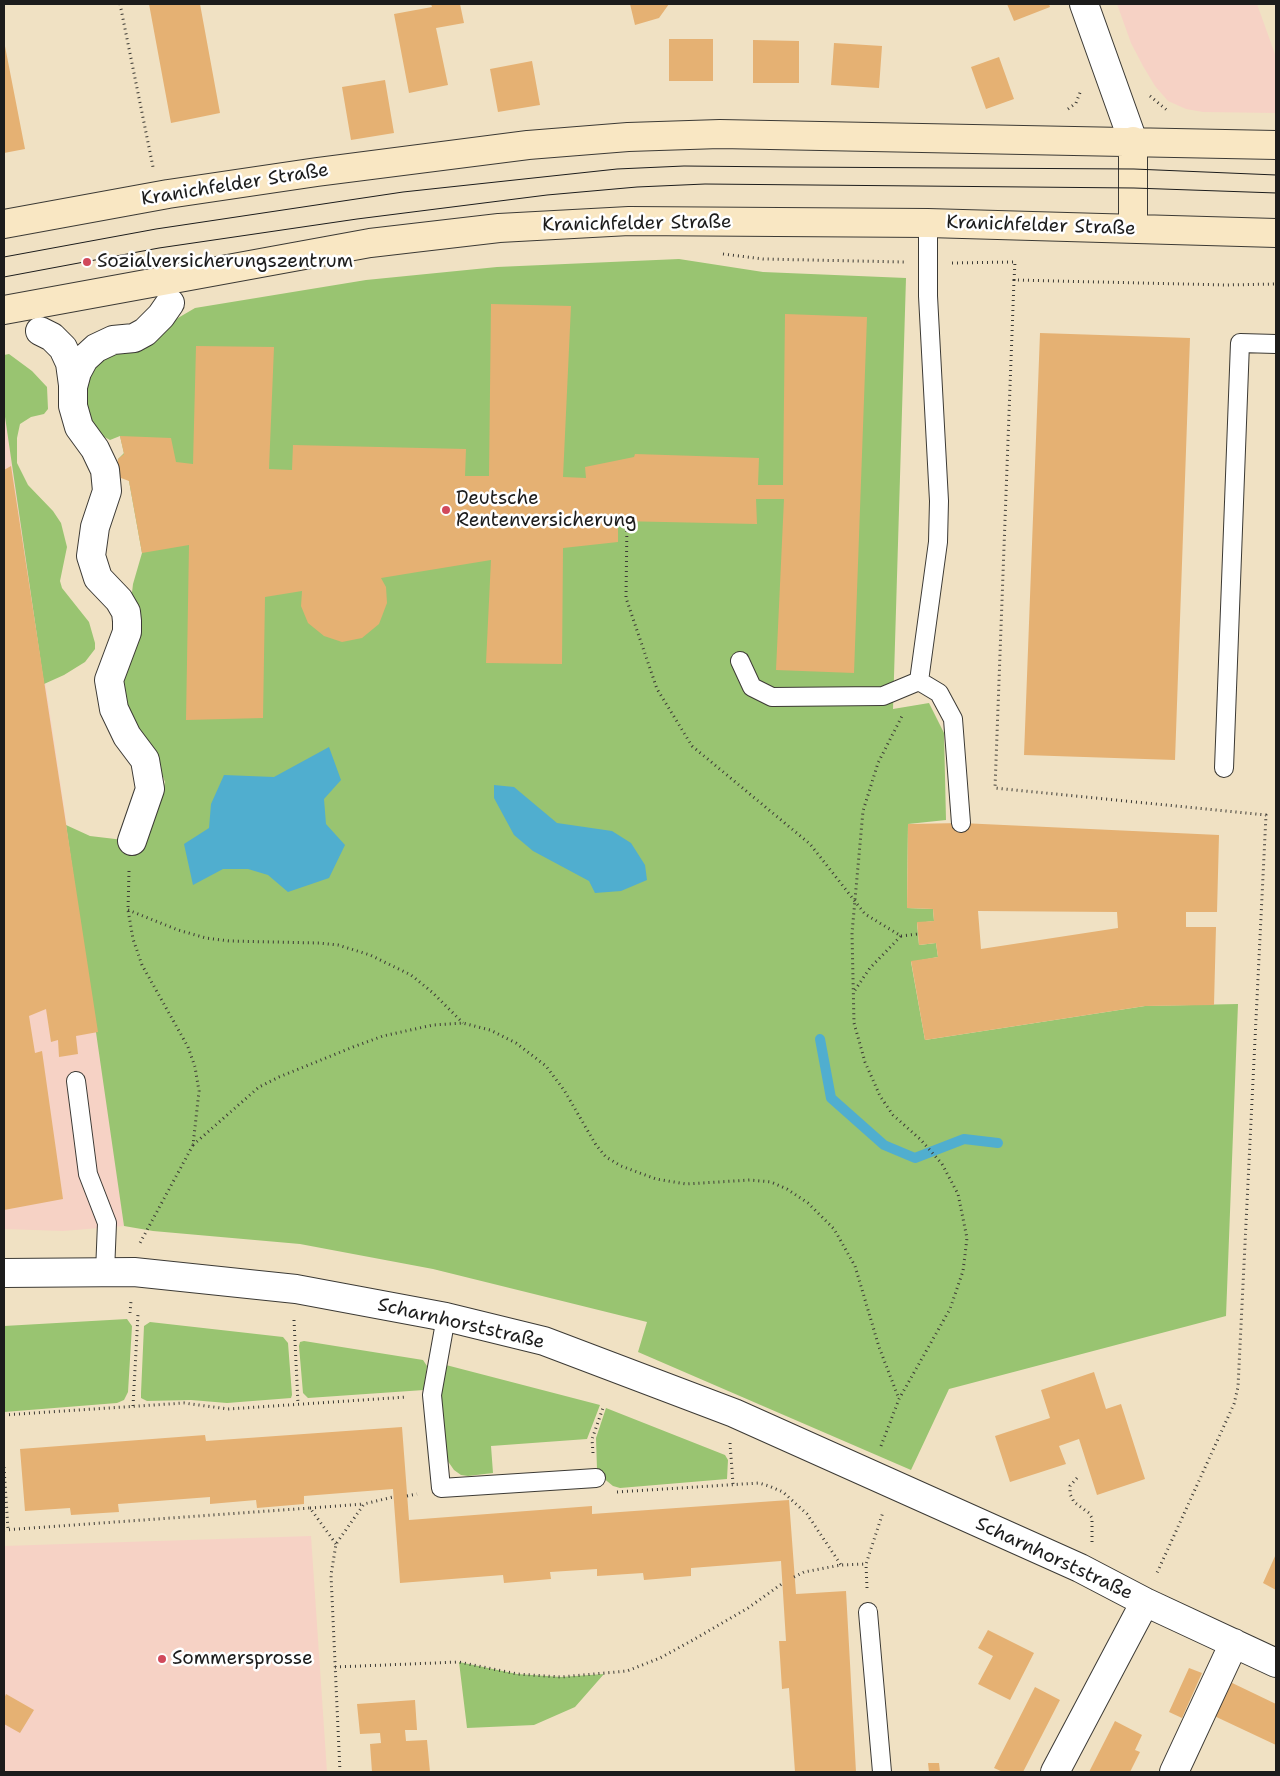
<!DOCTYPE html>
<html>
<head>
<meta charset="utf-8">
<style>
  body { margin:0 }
  #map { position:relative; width:1280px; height:1776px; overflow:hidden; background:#f0e1c3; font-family:"Shantell Sans",sans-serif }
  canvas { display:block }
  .frame { position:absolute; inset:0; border:5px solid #1c1c1c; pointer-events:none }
</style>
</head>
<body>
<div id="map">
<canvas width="1280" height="1776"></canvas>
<div class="frame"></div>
</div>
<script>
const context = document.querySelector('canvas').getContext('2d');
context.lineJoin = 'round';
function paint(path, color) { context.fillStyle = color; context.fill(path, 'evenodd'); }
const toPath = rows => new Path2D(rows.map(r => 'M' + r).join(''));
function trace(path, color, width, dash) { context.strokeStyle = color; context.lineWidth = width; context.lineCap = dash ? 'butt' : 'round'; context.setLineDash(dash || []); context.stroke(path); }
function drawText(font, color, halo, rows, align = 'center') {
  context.font = font + ' "Shantell Sans",sans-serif'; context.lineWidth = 5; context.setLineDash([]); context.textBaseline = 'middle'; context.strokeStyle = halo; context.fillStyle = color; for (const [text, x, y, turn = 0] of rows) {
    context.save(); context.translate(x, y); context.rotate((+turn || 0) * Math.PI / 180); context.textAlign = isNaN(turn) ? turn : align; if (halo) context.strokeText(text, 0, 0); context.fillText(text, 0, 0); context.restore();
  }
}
const built = toPath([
  [1117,4,1257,4,1276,57,1276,113,1203,112,1186,109,1168,101,1155,86,1143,66,1131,43],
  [4,410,98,1032,124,1226,63,1231,4,1229],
  [311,1536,327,1772,4,1772,4,1546]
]);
const green = toPath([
  [679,259,763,272,906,278,893,709,929,703,944,733,946,820,908,824,907,908,933,909,934,921,917,923,919,945,936,943,938,957,911,962,925,1040,1145,1006,1238,1004,1226,1316,949,1389,911,1470,638,1352,647,1322,433,1269,300,1244,153,1231,124,1226,66,825,90,836,132,841,149,825,159,805,165,782,157,761,136,734,121,688,133,584,142,553,129,481,118,459,124,453,120,436,110,440,97,433,84,409,84,368,137,342,195,308,366,280,497,267],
  [9,354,32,371,47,387,48,409,44,414,31,417,20,424,17,438,17,463,28,485,53,511,61,523,67,547,60,581,62,588,89,622,95,643,95,649,85,662,64,675,44,684,4,410,4,355],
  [127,1319,132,1326,128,1392,124,1400,117,1403,4,1412,4,1326],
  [150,1322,283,1337,288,1343,292,1395,291,1398,227,1403,191,1400,147,1401,141,1398,141,1393,144,1326],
  [304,1341,423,1360,427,1366,424,1390,308,1398,303,1393,299,1346,300,1342],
  [446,1365,600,1405,587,1439,491,1446,493,1473,468,1476,461,1475,454,1470,445,1457,439,1397],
  [606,1408,725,1455,728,1460,727,1479,620,1488,613,1486,602,1477,597,1469,596,1438],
  [459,1662,517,1674,561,1677,604,1674,575,1707,534,1725,467,1728]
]);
const water = toPath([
  [329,747,341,780,324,799,326,824,345,845,329,878,288,892,268,875,248,869,223,869,193,885,184,844,209,828,211,804,224,775,274,777],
  [494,785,514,787,557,823,612,831,631,843,645,865,647,880,621,891,595,893,589,881,533,851,514,835,494,798]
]);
const stream = toPath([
  [820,1039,831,1098,884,1145,915,1158,964,1139,998,1143]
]);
const building = toPath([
  [149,4,200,4,220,113,171,123],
  [431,4,460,4,464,23,436,28,448,85,409,93,394,14,432,7],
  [630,4,669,4,659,18,635,25],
  [1007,4,1049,4,1050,7,1014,21],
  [669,39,713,39,713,81,669,81],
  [753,40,799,41,799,83,753,83],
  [4,41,25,149,4,153],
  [834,43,882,46,879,88,831,85],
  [999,57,1014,99,986,109,971,67],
  [532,61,540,105,498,112,490,69],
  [385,80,394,133,351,140,342,87],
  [491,304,571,306,563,477,586,478,585,467,634,457,635,454,759,458,758,485,783,485,785,314,867,317,854,673,776,670,784,499,756,499,757,524,618,521,618,542,563,548,562,664,486,663,491,560,381,578,386,587,387,603,379,624,362,638,342,642,324,636,308,623,301,606,302,591,265,597,263,718,186,720,189,545,142,553,129,481,121,478,117,469,118,459,124,454,120,436,171,438,176,462,193,464,196,346,274,347,269,469,292,470,293,445,466,449,465,476,489,476],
  [1040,333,1190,338,1175,760,1024,755],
  [11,466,98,1032,76,1036,78,1054,59,1057,58,1040,51,1042,46,1009,29,1016,35,1053,42,1051,63,1199,4,1210,4,470],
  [961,823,1219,835,1217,912,1186,912,1186,927,1216,927,1214,1005,1145,1006,925,1040,911,961,938,957,936,943,919,945,917,922,934,921,933,909,907,908,908,824],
  [978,911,1117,912,1118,928,981,949],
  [1094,1372,1106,1409,1121,1404,1145,1479,1097,1495,1079,1439,1059,1446,1066,1464,1010,1482,995,1436,1050,1418,1041,1390],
  [402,1427,409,1520,592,1506,592,1514,789,1500,796,1594,846,1591,856,1772,795,1772,789,1688,782,1689,779,1641,786,1641,781,1561,691,1568,691,1576,644,1580,643,1573,597,1576,597,1569,550,1572,551,1579,504,1583,503,1575,400,1583,393,1489,304,1496,304,1504,257,1508,256,1500,210,1504,210,1497,118,1504,119,1512,71,1515,70,1508,25,1511,20,1449,205,1435,206,1441],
  [1276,1554,1276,1590,1263,1583],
  [988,1630,1034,1653,1010,1700,978,1684,993,1656,978,1648],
  [1189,1668,1202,1673,1182,1718,1169,1712],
  [1226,1680,1276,1704,1276,1745,1210,1714],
  [1035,1687,1060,1700,1023,1772,1003,1772,994,1768],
  [6,1694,34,1710,20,1733,4,1724,4,1699],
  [415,1700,417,1730,405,1730,406,1741,427,1740,430,1772,372,1772,370,1744,381,1743,380,1733,360,1734,357,1704],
  [1115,1721,1142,1735,1135,1750,1140,1752,1130,1772,1089,1772],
  [928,1763,939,1763,940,1772,929,1772]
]);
const path = toPath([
  [120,4,153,167],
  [1150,96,1168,111],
  [1068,109,1076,103,1081,90],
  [723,254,763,259,904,262],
  [952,263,1015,262,1014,280,1226,285,1276,284],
  [1014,280,995,788,1266,815,1238,1387,1234,1404,1156,1575],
  [627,521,626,598,657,689,692,746,810,844,865,914,901,936,870,968,853,993],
  [129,871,128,910,133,939,142,965,188,1047,195,1067,199,1091,193,1145,140,1243],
  [128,910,178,930,206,938,229,941,319,943,338,945,370,955,411,975,432,992,463,1023],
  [901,936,918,934],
  [193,1145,259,1087,279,1077,353,1047,383,1036,433,1025,463,1023,490,1030,516,1043,546,1066,564,1090,596,1145,606,1157,621,1166,656,1179,686,1184,750,1180,771,1182,787,1189,808,1203,834,1229,855,1266,879,1347,899,1399],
  [130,1313,131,1301],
  [294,1320,298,1404],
  [133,1406,138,1314],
  [4,1415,184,1403,228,1409,407,1397],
  [730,1443,733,1484],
  [881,1446,899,1399,950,1309,963,1271,967,1238,958,1194,942,1164,921,1140,893,1115,880,1096,865,1062,854,1023,852,933,863,811,878,763,902,716],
  [593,1453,592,1439,603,1408],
  [4,1467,8,1530],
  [1077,1478,1070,1486,1070,1494,1074,1502,1089,1513,1092,1518,1092,1542],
  [617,1492,759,1483,769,1486,783,1492,807,1514,841,1565],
  [407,1496,417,1494],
  [310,1508,364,1504],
  [4,1530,310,1508,336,1544],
  [794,1577,804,1572,841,1565,866,1564],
  [867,1588,866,1564,883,1512],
  [335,1667,459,1662,517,1674,561,1677,627,1671,660,1658,693,1640,748,1608,783,1583],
  [340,1772,331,1575,336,1544,364,1504,393,1497]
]);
const lane = toPath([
  [928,223,928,296,939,501,938,542,919,681,939,693,953,719,961,823],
  [740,661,752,687,772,697,883,696,919,681],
  [1224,768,1240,343,1276,344],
  [76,1081,88,1174,107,1223,105,1272],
  [446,1317,432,1395,441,1488,596,1478],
  [868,1612,882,1772]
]);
const street = toPath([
  [1084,4,1133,141],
  [40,331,52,337,63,348,70,363,73,385],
  [132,841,150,789,145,760,127,736,114,709,109,680,127,632,127,621,126,612,119,600,98,578,91,556,95,527,107,491,105,470,95,449,79,427,73,406,73,387,77,372,84,359,96,348,113,340,134,338,145,332,161,316,170,303],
  [4,1273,134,1272,296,1289,446,1317,544,1341,734,1413,1080,1568,1145,1602,1276,1663],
  [1055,1772,1145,1602],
  [1174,1772,1234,1643]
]);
const secondary = toPath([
  [1133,141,1133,228],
  [4,224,168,194,317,172,528,145,628,137,720,134,1276,145],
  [4,310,370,243,499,228,629,221,928,223,1276,233]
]);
const tram = toPath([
  [4,257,156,229,403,192,617,169,684,166,787,167,1134,169,1276,175],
  [4,277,159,248,357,219,547,195,637,187,705,184,1134,188,1276,193]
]);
const markers = [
  [87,262,5,"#d1495b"],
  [446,510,5,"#d1495b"],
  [162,1659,5,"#d1495b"]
];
const streetNames = [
  ["Kranichfelder Straße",235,185,-9],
  ["Kranichfelder Straße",637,224,-1],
  ["Kranichfelder Straße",1041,226,2],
  ["Scharnhorststraße",461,1324,13],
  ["Scharnhorststraße",1054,1559,25]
];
const poiNames = [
  ["Sozialversicherungszentrum",97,262],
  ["Deutsche",456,499],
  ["Rentenversicherung",456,521],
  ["Sommersprosse",172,1659]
];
paint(built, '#f6d2c5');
paint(green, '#99c471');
paint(water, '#50aecf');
trace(stream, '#50aecf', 10);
paint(building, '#e5b173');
trace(lane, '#3c3a35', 20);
trace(street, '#3c3a35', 30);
trace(secondary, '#3c3a35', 30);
trace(path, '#3c3a35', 3, [1, 4]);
trace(lane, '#fff', 18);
trace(street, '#fff', 28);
trace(secondary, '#f9e7c3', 28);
trace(tram, '#1c1c1c', 1);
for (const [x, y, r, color] of markers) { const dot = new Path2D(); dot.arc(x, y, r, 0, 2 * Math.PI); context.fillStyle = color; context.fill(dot); trace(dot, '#fff', 2); }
drawText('19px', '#1c1c1c', '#fff', streetNames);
drawText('19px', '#1c1c1c', '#fff', poiNames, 'left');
</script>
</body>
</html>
